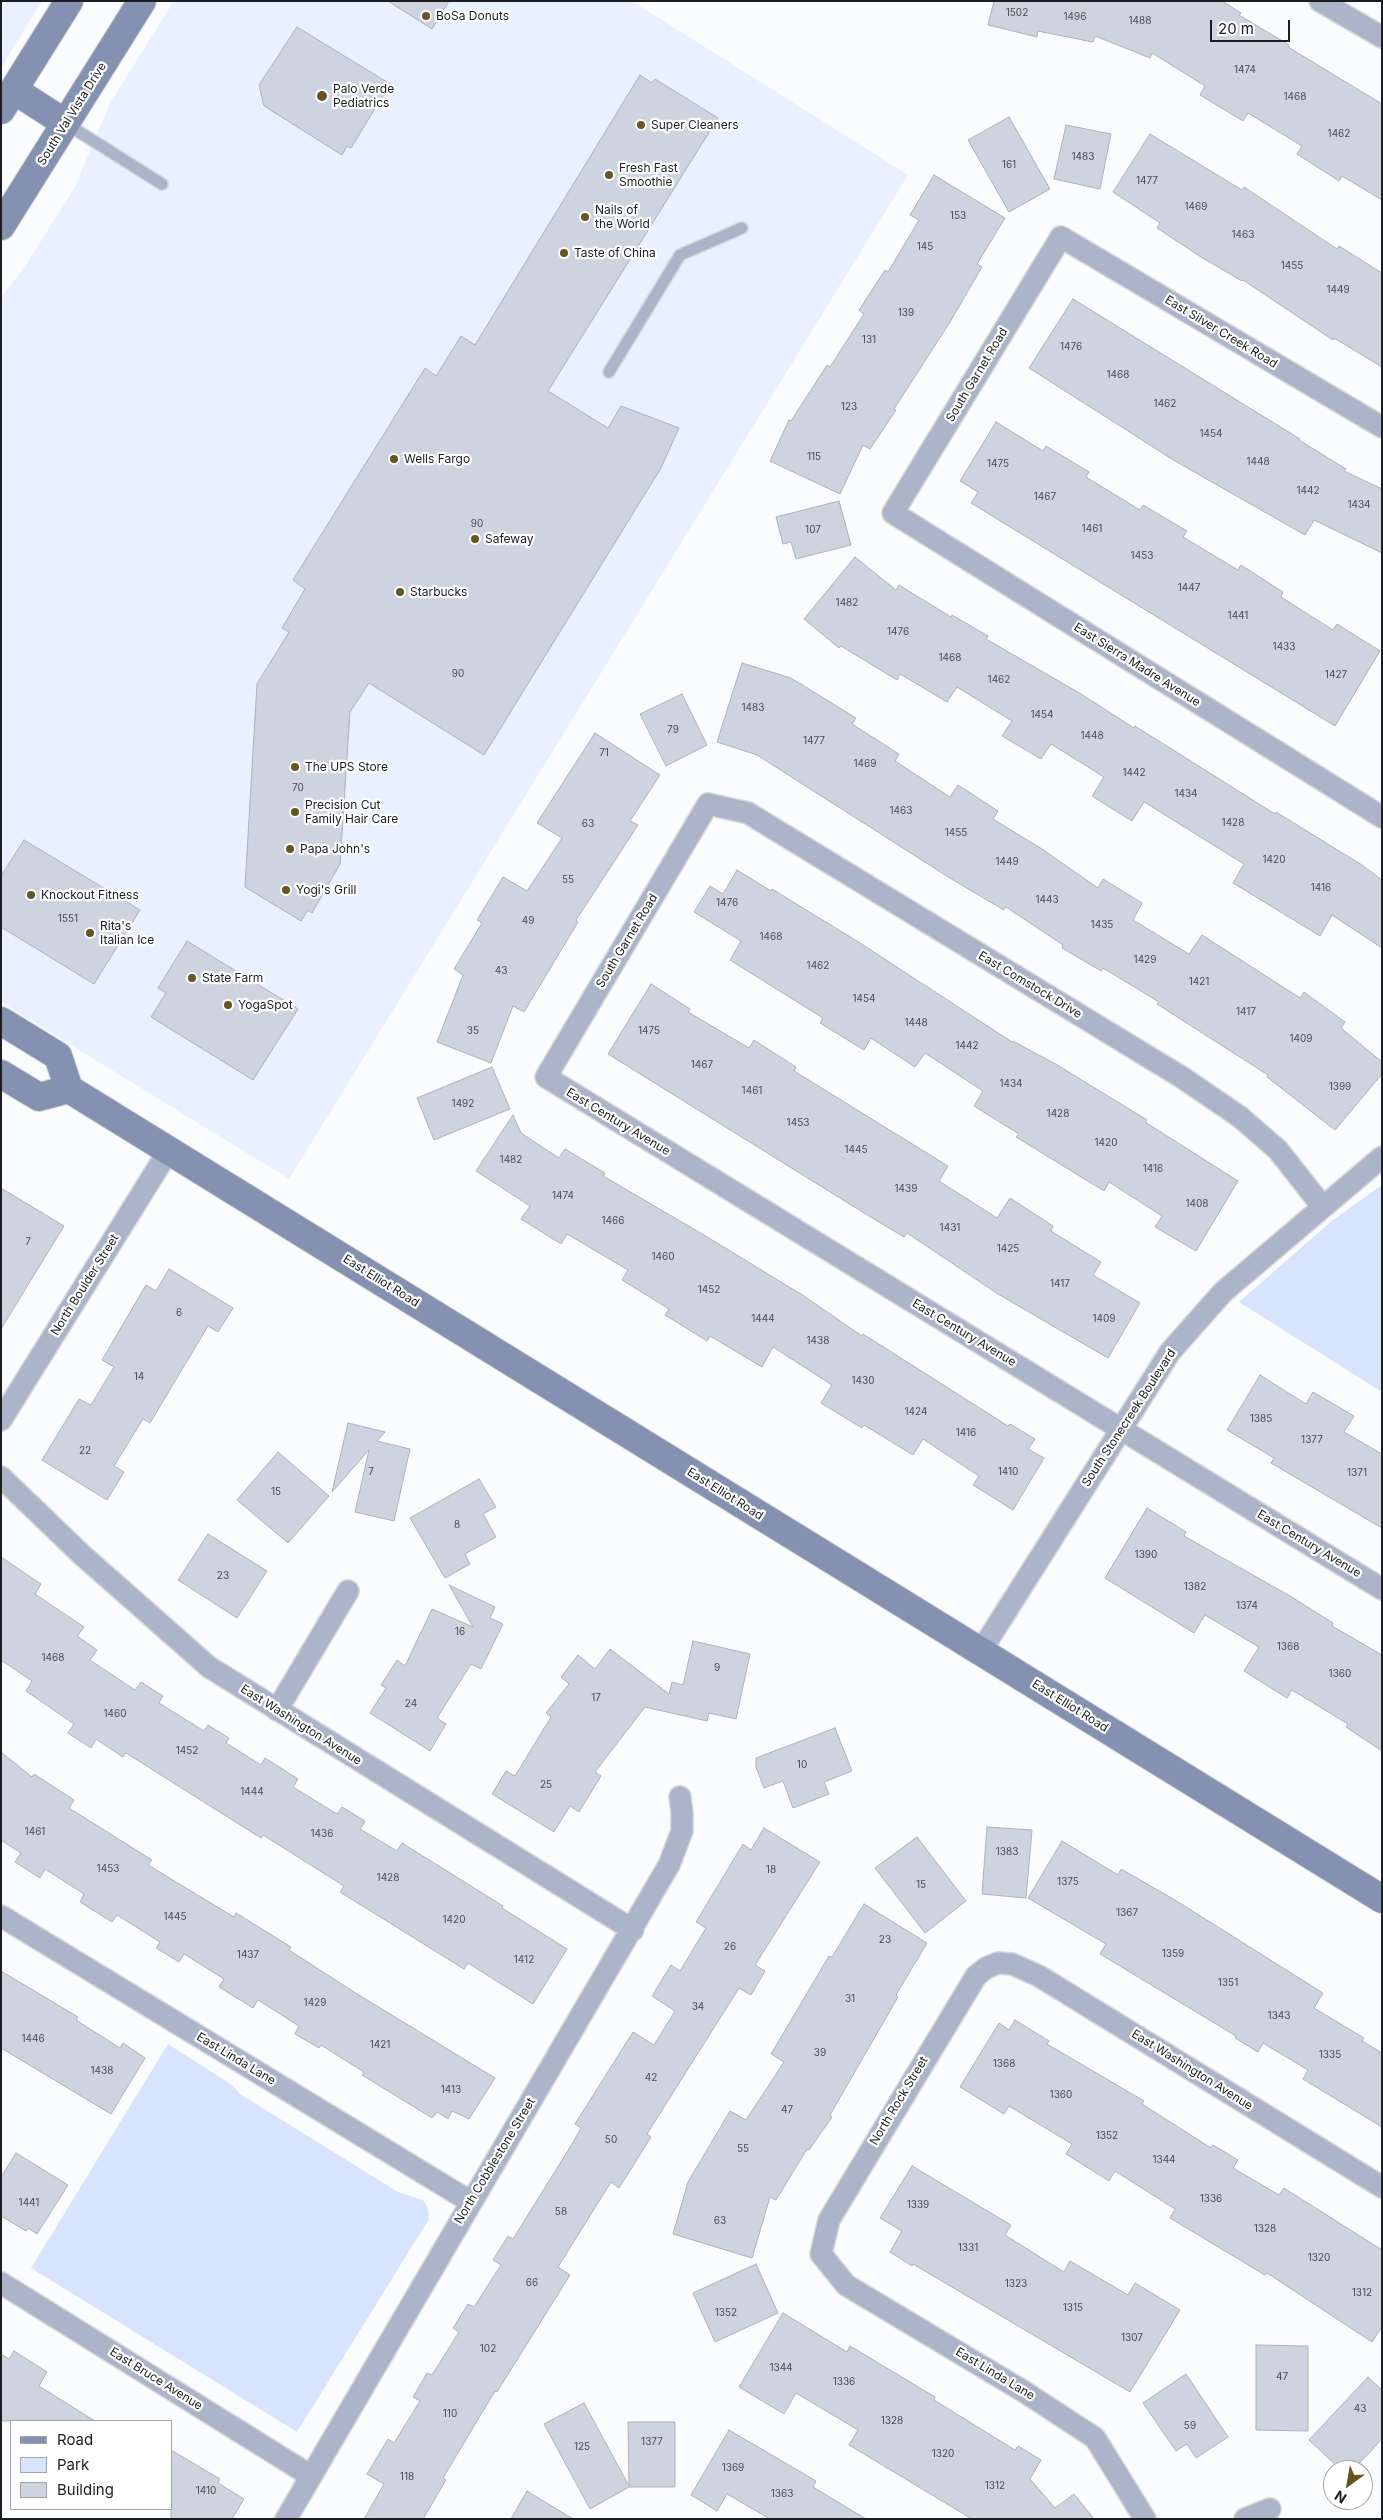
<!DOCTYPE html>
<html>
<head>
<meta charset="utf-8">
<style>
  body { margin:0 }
  #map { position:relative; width:1383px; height:2520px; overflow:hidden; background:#fbfcfe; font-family:Inter,sans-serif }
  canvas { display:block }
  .frame { position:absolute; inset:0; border:2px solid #1b1d21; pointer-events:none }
  .legend { position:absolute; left:10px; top:2420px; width:162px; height:90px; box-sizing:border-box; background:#fff; border:1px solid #a4a5a6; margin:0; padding:6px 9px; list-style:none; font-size:15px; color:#1b1d21 }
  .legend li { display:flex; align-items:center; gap:10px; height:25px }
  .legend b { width:25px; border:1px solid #a4a5a6 }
  .north { position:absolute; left:1323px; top:2460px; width:50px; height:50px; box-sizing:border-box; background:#fff; border:1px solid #a4a5a6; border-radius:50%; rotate:212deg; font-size:14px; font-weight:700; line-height:20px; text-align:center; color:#1b1d21 }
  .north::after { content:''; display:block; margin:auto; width:18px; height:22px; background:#685422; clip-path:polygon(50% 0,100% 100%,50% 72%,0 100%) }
  .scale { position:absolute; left:1210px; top:20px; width:80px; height:22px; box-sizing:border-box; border:2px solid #1b1d21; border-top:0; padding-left:6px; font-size:15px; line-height:18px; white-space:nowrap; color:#1b1d21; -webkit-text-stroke:4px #fff; paint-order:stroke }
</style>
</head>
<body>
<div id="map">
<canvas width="1383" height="2520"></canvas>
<div class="frame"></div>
<ul class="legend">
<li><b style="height:6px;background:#8491b0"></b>Road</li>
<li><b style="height:14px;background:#d8e4fe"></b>Park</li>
<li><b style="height:14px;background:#ced4df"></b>Building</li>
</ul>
<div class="north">N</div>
<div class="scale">20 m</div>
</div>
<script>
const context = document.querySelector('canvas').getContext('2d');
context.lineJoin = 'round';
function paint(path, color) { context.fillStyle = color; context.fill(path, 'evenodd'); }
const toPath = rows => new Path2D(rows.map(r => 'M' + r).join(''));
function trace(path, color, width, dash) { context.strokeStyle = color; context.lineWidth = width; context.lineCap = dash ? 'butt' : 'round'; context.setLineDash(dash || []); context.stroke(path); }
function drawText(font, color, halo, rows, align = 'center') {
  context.font = font + ' Inter,sans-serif'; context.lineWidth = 4.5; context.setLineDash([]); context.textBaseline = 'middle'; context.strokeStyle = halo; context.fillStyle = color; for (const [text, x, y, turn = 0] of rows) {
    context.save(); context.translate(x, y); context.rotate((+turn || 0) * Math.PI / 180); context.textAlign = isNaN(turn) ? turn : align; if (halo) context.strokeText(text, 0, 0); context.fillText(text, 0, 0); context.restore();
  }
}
const built = toPath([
  [1,1,42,1,1,68],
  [174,1,632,1,908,175,289,1179,1,1002,1,297,22,271,75,187,110,103]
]);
const green = toPath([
  [1382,1185,1382,1392,1239,1302,1333,1220],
  [168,2044,232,2085,240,2094,398,2192,423,2200,428,2208,429,2219,297,2432,31,2268]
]);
const building = toPath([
  [388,1,449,1,432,29,388,1],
  [994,1,1222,1,1241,13,1239,15,1289,45,1288,47,1382,104,1382,200,1342,176,1339,181,1297,154,1302,146,1248,113,1243,121,1200,95,1205,86,1152,53,1150,58,1095,36,1093,42,1038,31,1037,37,988,25,994,1],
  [297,27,390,84,351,148,347,146,342,155,264,106,259,85,297,27],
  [640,75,652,83,655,79,718,118,548,391,608,428,621,406,679,428,661,468,484,755,369,683,350,712,340,864,312,913,308,910,301,921,245,887,257,684,289,632,282,628,305,589,293,580,425,368,436,376,461,336,475,345,640,75],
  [1009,117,1050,189,1009,212,968,140,1009,117],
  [1066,125,1111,134,1100,189,1054,179,1066,125],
  [1150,134,1242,190,1244,187,1337,249,1339,246,1382,273,1382,367,1334,338,1333,340,1243,280,1242,281,1201,257,1157,228,1160,223,1113,192,1150,134],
  [934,175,1005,218,977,264,982,267,950,322,894,409,896,410,870,449,863,445,840,494,770,461,789,420,791,421,827,365,830,367,864,314,859,310,885,270,888,272,919,220,910,215,934,175],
  [1073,299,1300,439,1299,440,1346,469,1344,471,1382,489,1382,553,1314,520,1305,535,1175,461,1029,368,1073,299],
  [996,422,1043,451,1046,446,1089,472,1086,477,1140,510,1143,505,1187,531,1183,537,1238,570,1241,565,1283,592,1281,597,1333,630,1337,624,1380,651,1335,726,971,503,978,492,960,481,996,422],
  [839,501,851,545,796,559,791,542,783,544,776,517,839,501],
  [855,557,896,590,899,585,951,617,952,615,988,636,986,639,1081,694,1134,728,1135,726,1275,814,1276,812,1362,865,1382,880,1382,948,1332,915,1320,936,1233,883,1244,864,1144,802,1132,821,1092,796,1104,777,1051,744,1041,759,1002,736,1012,721,957,687,947,702,900,674,897,680,841,646,839,648,804,619,855,557],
  [742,663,791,678,856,718,852,724,899,754,895,761,950,797,958,785,998,811,993,819,1042,849,1098,888,1103,879,1142,903,1133,920,1189,954,1202,935,1300,998,1304,992,1345,1022,1341,1028,1382,1062,1382,1074,1335,1130,1267,1077,1268,1075,1157,1004,1159,1002,1103,968,1101,971,1062,948,1063,945,1006,907,1004,910,953,880,757,755,717,742,742,663],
  [682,694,707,745,666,766,640,714,682,694],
  [595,733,660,775,630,821,638,825,576,920,578,922,524,1012,513,1006,491,1063,437,1042,463,975,454,969,482,923,477,920,503,877,527,891,562,838,537,823,595,733],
  [24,840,140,910,94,984,1,927,1,876,24,840],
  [737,870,771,891,772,889,860,943,1012,1042,1013,1041,1059,1066,1147,1120,1145,1122,1238,1181,1196,1251,1155,1227,1162,1216,1109,1182,1104,1191,1016,1137,1019,1134,974,1106,983,1091,925,1053,915,1067,871,1038,864,1050,820,1023,823,1018,730,960,741,941,694,912,710,886,723,894,737,870],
  [187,941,298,1009,253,1080,151,1017,166,993,158,988,187,941],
  [651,984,690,1009,688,1012,749,1048,754,1040,796,1067,794,1071,948,1166,939,1181,997,1218,1010,1198,1053,1226,1051,1231,1101,1262,1093,1275,1140,1303,1108,1358,998,1294,907,1233,904,1237,864,1213,608,1054,651,984],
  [492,1067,510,1109,434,1140,417,1098,492,1067],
  [513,1115,521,1133,559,1158,565,1149,605,1173,603,1176,704,1235,804,1296,862,1336,863,1334,1008,1426,1010,1424,1035,1439,1028,1449,1044,1458,1013,1510,973,1485,979,1476,923,1439,913,1455,864,1425,862,1428,821,1403,832,1385,773,1347,762,1367,710,1336,707,1341,665,1315,669,1309,622,1280,628,1270,567,1234,561,1244,521,1219,530,1206,476,1171,513,1115],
  [1,1188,64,1226,1,1329,1,1188],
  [169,1269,233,1308,218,1332,208,1326,150,1423,143,1419,114,1466,124,1472,107,1500,42,1460,79,1399,91,1405,114,1367,102,1360,146,1285,156,1291,169,1269],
  [1260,1375,1306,1404,1313,1392,1354,1416,1344,1432,1382,1454,1382,1528,1271,1463,1274,1458,1227,1430,1260,1375],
  [348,1423,385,1432,377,1441,410,1449,394,1521,355,1512,369,1450,332,1492,348,1423],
  [278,1452,329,1496,288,1543,237,1500,278,1452],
  [479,1479,496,1507,483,1514,496,1537,465,1554,470,1564,445,1578,410,1518,479,1479],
  [1147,1508,1186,1532,1184,1536,1290,1596,1333,1623,1332,1626,1382,1655,1382,1751,1346,1727,1348,1724,1292,1690,1287,1698,1244,1671,1259,1647,1205,1615,1194,1633,1105,1578,1147,1508],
  [208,1534,267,1571,237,1618,178,1580,208,1534],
  [1,1557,41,1584,35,1594,84,1627,77,1636,97,1650,90,1660,135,1690,141,1682,163,1696,159,1703,204,1731,208,1725,229,1738,226,1743,261,1765,265,1758,298,1779,293,1787,337,1814,342,1807,365,1821,360,1829,397,1851,402,1843,503,1906,502,1908,567,1949,533,2004,468,1963,464,1969,340,1892,344,1886,263,1835,261,1838,126,1753,123,1757,96,1739,91,1748,68,1733,74,1724,26,1691,32,1681,1,1660,1,1557],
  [449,1585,495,1607,490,1618,503,1624,481,1669,471,1664,437,1718,446,1724,430,1751,370,1713,386,1688,381,1685,397,1660,405,1666,432,1609,473,1627,449,1585],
  [693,1641,750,1654,736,1719,709,1713,707,1721,645,1707,595,1772,601,1776,579,1812,570,1806,554,1832,492,1794,506,1771,515,1776,551,1717,546,1713,569,1684,561,1677,578,1655,595,1669,610,1649,669,1694,672,1682,683,1685,693,1641],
  [835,1728,852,1771,824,1782,829,1794,793,1808,783,1781,764,1788,756,1767,756,1758,835,1728],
  [1,1752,32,1777,34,1774,74,1800,69,1808,152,1860,148,1865,234,1917,236,1913,291,1947,289,1950,354,1992,495,2078,469,2119,452,2111,448,2119,437,2112,432,2118,362,2075,364,2072,321,2045,319,2048,295,2034,299,2026,258,2000,253,2008,219,1987,224,1979,184,1954,179,1962,156,1948,160,1942,117,1915,112,1922,80,1902,84,1894,45,1869,40,1878,15,1862,21,1853,1,1840,1,1752],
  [987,1827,1032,1830,1026,1898,982,1894,987,1827],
  [764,1828,820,1862,755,1965,765,1971,751,1995,739,1988,647,2134,651,2137,619,2188,611,2182,558,2267,570,2275,497,2392,495,2391,443,2478,446,2480,423,2519,364,2519,384,2484,367,2474,388,2439,394,2443,420,2401,413,2397,427,2373,432,2375,459,2332,453,2328,468,2304,474,2307,501,2265,493,2260,508,2236,513,2239,572,2144,581,2128,575,2124,633,2032,654,2045,675,2011,652,1996,671,1965,680,1971,706,1928,696,1922,743,1844,751,1850,764,1828],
  [917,1837,966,1901,925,1933,875,1868,917,1837],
  [1062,1841,1118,1875,1121,1869,1175,1900,1323,1993,1314,2008,1364,2038,1362,2041,1382,2053,1382,2127,1303,2079,1308,2070,1263,2043,1258,2052,1235,2038,1236,2036,1100,1954,1106,1944,1028,1898,1062,1841],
  [864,1904,927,1943,896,1995,898,1997,830,2115,832,2117,809,2150,807,2149,776,2200,770,2197,752,2258,673,2234,688,2182,730,2111,746,2120,784,2062,771,2054,829,1956,832,1957,864,1904],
  [1,1971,78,2017,76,2020,120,2048,123,2043,145,2058,111,2114,1,2048,1,1971],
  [1015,2020,1049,2041,1047,2044,1144,2101,1142,2104,1211,2148,1213,2145,1238,2160,1233,2168,1279,2195,1284,2188,1382,2250,1382,2327,1372,2342,1267,2273,1265,2275,1170,2218,1175,2209,1115,2171,1109,2181,1066,2154,1072,2144,1009,2106,1004,2114,960,2087,999,2023,1009,2030,1015,2020],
  [16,2153,68,2185,37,2234,28,2228,26,2231,1,2216,1,2177,16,2153],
  [912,2166,1011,2225,1005,2235,1064,2272,1070,2261,1128,2295,1135,2283,1180,2310,1130,2392,913,2264,912,2266,890,2252,902,2231,880,2218,912,2166],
  [756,2264,778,2313,715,2342,693,2293,756,2264],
  [783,2313,847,2352,850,2346,935,2397,934,2400,1015,2450,1018,2446,1041,2460,1030,2479,1055,2508,1074,2494,1094,2519,972,2519,849,2445,858,2430,796,2393,784,2414,739,2387,783,2313],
  [1256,2345,1308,2346,1308,2431,1256,2430,1256,2345],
  [14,2351,47,2372,39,2386,95,2421,1,2421,1,2354,9,2359,14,2351],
  [1186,2374,1228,2437,1196,2458,1187,2444,1176,2451,1143,2403,1186,2374],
  [1368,2377,1382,2390,1382,2439,1353,2470,1341,2470,1309,2440,1368,2377],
  [584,2403,629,2486,628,2422,675,2422,675,2487,629,2487,590,2509,544,2424,584,2403],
  [729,2430,816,2481,813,2487,866,2519,770,2519,727,2494,717,2511,691,2495,729,2430],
  [171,2450,220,2479,218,2483,244,2499,232,2519,171,2519,171,2450],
  [527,2491,573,2519,511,2519,527,2491]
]);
const service = toPath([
  [65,123,162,184],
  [609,372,680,255,742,228]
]);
const minor = toPath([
  [1320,1,1382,37],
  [1382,427,1061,237,893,513,1382,817],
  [1322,1206,1278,1150,1240,1117,1183,1078,748,813,708,804,546,1077,1382,1589],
  [1,1420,169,1150],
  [1,1477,81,1554,209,1667,633,1930],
  [981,1651,1170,1352,1223,1292,1382,1157],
  [277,1710,348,1591],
  [1,1916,471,2202],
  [1,2283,311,2476],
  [286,2519,669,1865,682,1831,682,1813,680,1797],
  [1145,2519,1095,2438,1023,2391,846,2285,821,2254,829,2220,976,1976,986,1968,998,1963,1012,1964,1039,1976,1382,2187],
  [1245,2519,1270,2509]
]);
const secondary = toPath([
  [14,90,65,123],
  [1,110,69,1],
  [1,226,142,1],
  [1,1021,58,1056,69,1089,1382,1899],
  [1,1074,39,1097,69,1089]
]);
const markers = [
  [426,16,5,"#685422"],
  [322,96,6,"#685422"],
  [641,125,5,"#685422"],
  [609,175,5,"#685422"],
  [585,217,5,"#685422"],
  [564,253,5,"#685422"],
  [394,459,5,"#685422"],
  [475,539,5,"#685422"],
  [400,592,5,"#685422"],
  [295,767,5,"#685422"],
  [295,812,5,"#685422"],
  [290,849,5,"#685422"],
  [286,890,5,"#685422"],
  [31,895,5,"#685422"],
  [90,933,5,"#685422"],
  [192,978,5,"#685422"],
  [228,1005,5,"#685422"]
];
const numberNames = [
  ["1502",1017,13],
  ["1496",1075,17],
  ["1488",1140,21],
  ["1474",1245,70],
  ["1468",1295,97],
  ["1462",1339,134],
  ["1483",1083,157],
  ["161",1009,165],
  ["1477",1147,181],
  ["1469",1196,207],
  ["153",958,216],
  ["1463",1243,235],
  ["145",925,247],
  ["1455",1292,266],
  ["1449",1338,290],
  ["139",906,313],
  ["131",869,340],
  ["1476",1071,347],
  ["1468",1118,375],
  ["1462",1165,404],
  ["123",849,407],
  ["1454",1211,434],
  ["115",814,457],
  ["1448",1258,462],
  ["1475",998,464],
  ["1442",1308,491],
  ["1467",1045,497],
  ["1434",1359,505],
  ["90",477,524],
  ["1461",1092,529],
  ["107",813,530],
  ["1453",1142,556],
  ["1447",1189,588],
  ["1482",847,603],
  ["1441",1238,616],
  ["1476",898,632],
  ["1433",1284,647],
  ["1468",950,658],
  ["90",458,674],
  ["1427",1336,675],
  ["1462",999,680],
  ["1483",753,708],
  ["1454",1042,715],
  ["79",673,730],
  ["1448",1092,736],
  ["1477",814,741],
  ["71",604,753],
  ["1469",865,764],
  ["1442",1134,773],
  ["70",298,788],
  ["1434",1186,794],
  ["1463",901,811],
  ["1428",1233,823],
  ["63",588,824],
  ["1455",956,833],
  ["1420",1274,860],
  ["1449",1007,862],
  ["55",568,880],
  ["1416",1321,888],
  ["1443",1047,900],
  ["1476",727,903],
  ["1551",68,919],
  ["49",528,921],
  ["1435",1102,925],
  ["1468",771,937],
  ["1429",1145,960],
  ["1462",818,966],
  ["43",501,971],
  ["1421",1199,982],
  ["1454",864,999],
  ["1417",1246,1012],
  ["1448",916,1023],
  ["35",473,1031],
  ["1475",649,1031],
  ["1409",1301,1039],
  ["1442",967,1046],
  ["1467",702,1065],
  ["1434",1011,1084],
  ["1399",1340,1087],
  ["1461",752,1091],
  ["1492",463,1104],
  ["1428",1058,1114],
  ["1453",798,1123],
  ["1420",1106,1143],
  ["1445",856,1150],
  ["1482",511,1160],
  ["1416",1153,1169],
  ["1439",906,1189],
  ["1474",563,1196],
  ["1408",1197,1204],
  ["1466",613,1221],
  ["1431",950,1228],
  ["7",28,1242],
  ["1425",1008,1249],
  ["1460",663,1257],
  ["1417",1060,1284],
  ["1452",709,1290],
  ["6",179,1313],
  ["1444",763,1319],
  ["1409",1104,1319],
  ["1438",818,1341],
  ["14",139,1377],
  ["1430",863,1381],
  ["1424",916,1412],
  ["1385",1261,1419],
  ["1416",966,1433],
  ["1377",1312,1440],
  ["22",85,1451],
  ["7",371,1472],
  ["1410",1008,1472],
  ["1371",1357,1473],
  ["15",276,1492],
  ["8",457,1525],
  ["1390",1146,1555],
  ["23",223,1576],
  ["1382",1195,1587],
  ["1374",1247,1606],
  ["16",460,1632],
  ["1368",1288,1647],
  ["1468",53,1658],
  ["9",717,1668],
  ["1360",1340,1674],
  ["17",596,1698],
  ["24",411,1704],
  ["1460",115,1714],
  ["1452",187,1751],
  ["10",802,1765],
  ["25",546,1785],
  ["1444",252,1792],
  ["1461",35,1832],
  ["1436",322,1834],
  ["1383",1007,1852],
  ["1453",108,1869],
  ["18",771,1870],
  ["1428",388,1878],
  ["1375",1068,1882],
  ["15",921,1885],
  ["1367",1127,1913],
  ["1445",175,1917],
  ["1420",454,1920],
  ["23",885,1940],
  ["26",730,1947],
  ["1359",1173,1954],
  ["1437",248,1955],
  ["1412",524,1960],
  ["1351",1228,1983],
  ["31",850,1999],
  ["1429",315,2003],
  ["34",698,2007],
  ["1343",1279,2016],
  ["1446",33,2039],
  ["1421",380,2045],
  ["39",820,2053],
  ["1335",1330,2055],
  ["1368",1004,2064],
  ["1438",102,2071],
  ["42",651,2078],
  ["1413",451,2090],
  ["1360",1061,2095],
  ["47",787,2110],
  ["1352",1107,2136],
  ["50",611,2140],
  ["55",743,2149],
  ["1344",1164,2160],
  ["1336",1211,2199],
  ["1441",29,2203],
  ["1339",918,2205],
  ["58",561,2212],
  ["63",720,2221],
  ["1328",1265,2229],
  ["1331",968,2248],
  ["1320",1319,2258],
  ["66",532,2283],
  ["1323",1016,2284],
  ["1312",1362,2293],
  ["1315",1073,2308],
  ["1352",726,2313],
  ["1307",1132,2338],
  ["102",488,2349],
  ["1344",781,2368],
  ["47",1282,2377],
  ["1336",844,2382],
  ["43",1360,2409],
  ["110",450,2414],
  ["1328",892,2421],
  ["59",1190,2426],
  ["1377",652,2442],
  ["125",582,2447],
  ["1320",943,2454],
  ["1369",733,2468],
  ["118",407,2477],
  ["1312",995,2486],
  ["1410",206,2491],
  ["1363",782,2494]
];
const poiNames = [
  ["BoSa Donuts",436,16],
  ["Palo Verde",333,89],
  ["Pediatrics",333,103],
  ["Super Cleaners",651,125],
  ["Fresh Fast",619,168],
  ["Smoothie",619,182],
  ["Nails of",595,210],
  ["the World",595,224],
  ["Taste of China",574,253],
  ["Wells Fargo",404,459],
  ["Safeway",485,539],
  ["Starbucks",410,592],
  ["The UPS Store",305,767],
  ["Precision Cut",305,805],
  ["Family Hair Care",305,819],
  ["Papa John's",300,849],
  ["Yogi's Grill",296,890],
  ["Knockout Fitness",41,895],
  ["Rita's",100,926],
  ["Italian Ice",100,940],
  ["State Farm",202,978],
  ["YogaSpot",238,1005]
];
const streetNames = [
  ["South Val Vista Drive",72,114,-58],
  ["East Silver Creek Road",1221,332,31],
  ["South Garnet Road",977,375,-59],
  ["East Sierra Madre Avenue",1137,665,32],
  ["South Garnet Road",627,941,-59],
  ["East Comstock Drive",1030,985,31],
  ["East Century Avenue",618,1122,31],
  ["East Elliot Road",381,1281,32],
  ["North Boulder Street",85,1285,-58],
  ["East Century Avenue",964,1333,31],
  ["South Stonecreek Boulevard",1129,1418,-57],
  ["East Elliot Road",725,1494,32],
  ["East Century Avenue",1309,1544,31],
  ["East Elliot Road",1070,1706,32],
  ["East Washington Avenue",301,1725,32],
  ["East Linda Lane",236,2059,31],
  ["East Washington Avenue",1192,2070,32],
  ["North Rock Street",899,2101,-59],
  ["North Cobblestone Street",495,2161,-59],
  ["East Linda Lane",995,2374,31],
  ["East Bruce Avenue",156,2379,32]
];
paint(built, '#e9f0ff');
paint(green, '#d8e4fe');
paint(building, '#ced4df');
trace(building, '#acb1bd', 1);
trace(service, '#d7d8db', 14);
trace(minor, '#d7d8db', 24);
trace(secondary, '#d7d8db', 30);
trace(service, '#abb4c9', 11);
trace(minor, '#abb4c9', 21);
trace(secondary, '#8491b0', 28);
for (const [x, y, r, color] of markers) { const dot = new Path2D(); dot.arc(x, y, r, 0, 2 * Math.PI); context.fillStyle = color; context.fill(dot); trace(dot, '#fff', 2); }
drawText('10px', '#484b50', null, numberNames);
drawText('12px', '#1b1d21', '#fff', poiNames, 'left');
drawText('12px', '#1b1d21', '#fff', streetNames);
</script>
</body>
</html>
